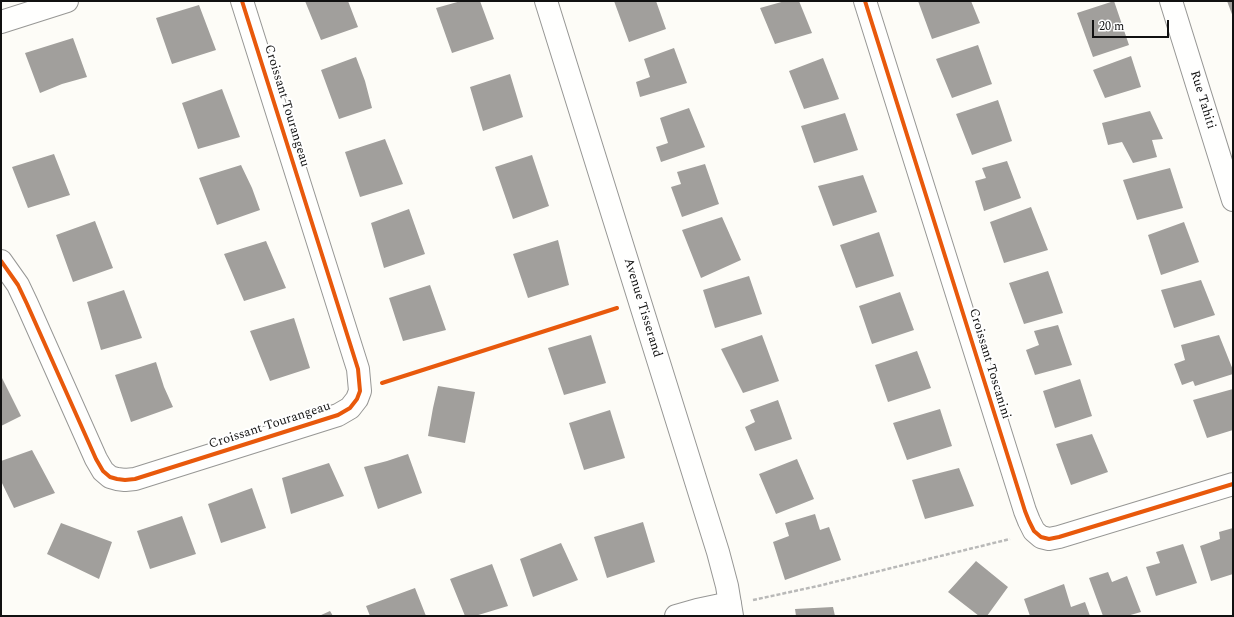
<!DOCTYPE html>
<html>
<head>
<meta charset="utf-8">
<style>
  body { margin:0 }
  #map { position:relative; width:1234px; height:617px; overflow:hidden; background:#fdfcf7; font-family:Spectral,serif }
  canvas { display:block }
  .frame { position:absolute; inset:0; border:2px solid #111; pointer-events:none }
  .scale { position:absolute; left:1092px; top:20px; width:77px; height:18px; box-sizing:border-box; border:2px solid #111; border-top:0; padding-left:5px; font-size:12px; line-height:14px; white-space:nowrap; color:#111; -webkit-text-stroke:3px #fff; paint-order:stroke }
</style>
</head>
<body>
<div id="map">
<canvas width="1234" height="617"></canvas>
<div class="frame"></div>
<div class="scale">20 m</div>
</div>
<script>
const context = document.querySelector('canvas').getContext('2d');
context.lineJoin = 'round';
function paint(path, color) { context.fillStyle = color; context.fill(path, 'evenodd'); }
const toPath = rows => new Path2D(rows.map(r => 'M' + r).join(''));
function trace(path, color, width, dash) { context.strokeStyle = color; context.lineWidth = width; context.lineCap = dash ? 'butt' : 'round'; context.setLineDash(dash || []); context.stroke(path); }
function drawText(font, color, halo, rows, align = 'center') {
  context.font = font + ' Spectral,serif'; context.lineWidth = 4; context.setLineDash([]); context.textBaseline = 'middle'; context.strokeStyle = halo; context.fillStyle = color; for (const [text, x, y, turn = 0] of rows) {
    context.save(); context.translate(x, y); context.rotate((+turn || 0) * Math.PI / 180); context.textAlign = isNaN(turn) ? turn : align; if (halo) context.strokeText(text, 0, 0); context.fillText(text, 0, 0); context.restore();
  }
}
const building = toPath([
  [305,1,348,1,358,27,321,40],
  [461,1,480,1,494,39,452,53,436,8],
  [614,1,656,1,666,29,629,42],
  [785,1,799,1,812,33,775,44,760,8],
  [918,1,971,1,980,23,932,39],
  [1114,1,1129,45,1093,57,1077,13],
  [1227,1,1233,1,1233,17],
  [199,5,216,50,172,64,156,18],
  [73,38,87,77,62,84,40,93,25,53],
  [978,45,992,84,952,98,936,59],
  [674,48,687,83,640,97,636,82,650,77,644,59],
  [1131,56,1141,87,1105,98,1093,70],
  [356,57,365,81,372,108,339,119,321,70],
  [823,58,839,99,804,109,789,71],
  [510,74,523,117,483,131,470,87],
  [222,89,240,137,198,149,182,103],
  [998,100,1012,141,972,155,956,114],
  [689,108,705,147,661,162,656,147,668,143,660,118],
  [1150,111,1163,139,1152,140,1157,157,1133,163,1122,142,1108,145,1102,123],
  [845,113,858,150,814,163,801,126],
  [385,139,403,184,360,197,345,152],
  [54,154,70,195,28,208,12,167],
  [532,155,549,206,513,219,495,167],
  [1007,161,1021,198,984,211,975,181,986,178,982,168],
  [705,164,719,204,682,217,671,187,681,184,677,172],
  [241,165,252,188,260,210,217,225,199,178],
  [1170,168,1183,208,1137,220,1123,180],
  [863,175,877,212,833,226,818,186],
  [1031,207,1048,250,1004,263,990,222],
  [409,209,425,254,384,268,371,223],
  [722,217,741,260,701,278,682,230],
  [95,221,113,268,73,282,56,235],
  [1184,222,1199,262,1161,275,1148,235],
  [879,232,894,276,856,288,840,245],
  [558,240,569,285,528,298,513,254],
  [266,241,286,288,244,301,224,254],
  [1048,271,1063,313,1024,324,1009,283],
  [749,276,762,314,715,328,703,290],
  [1201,280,1215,315,1174,328,1161,290],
  [430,285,446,330,403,341,389,298],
  [124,290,142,338,101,350,87,302],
  [900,292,914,330,872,344,859,306],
  [294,318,310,368,270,381,250,331],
  [1058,325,1072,365,1035,375,1026,350,1039,345,1034,331],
  [591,335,606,383,564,395,548,348],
  [762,335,779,381,743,393,721,349],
  [1219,335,1233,370,1233,374,1195,386,1193,381,1182,385,1174,364,1185,360,1181,345],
  [917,351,931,388,888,402,875,365],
  [156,362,164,387,173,407,131,422,115,375],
  [1,376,21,416,1,426],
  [1080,379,1092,416,1055,428,1043,391],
  [438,386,475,392,465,443,428,436,433,408],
  [1233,389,1233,430,1207,438,1193,400],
  [778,400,792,439,755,451,745,427,755,422,750,410],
  [940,409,952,446,907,460,893,423],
  [610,410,625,458,584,470,569,423],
  [1092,434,1108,472,1071,485,1056,444],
  [32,450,55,493,14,508,1,481,1,461],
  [408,454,422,493,378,509,364,467,387,461],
  [797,459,814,499,776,514,759,474],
  [329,463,344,496,291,514,282,478],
  [959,468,974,506,925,519,912,480],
  [252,488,266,528,221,543,208,504],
  [815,514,820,530,829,527,841,560,785,580,773,542,789,536,785,523],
  [182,516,196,554,150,569,137,531],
  [643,522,655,562,607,578,594,537],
  [61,523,112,542,99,579,47,554],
  [1233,528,1233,574,1211,581,1200,546,1220,539,1219,532],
  [561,543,578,580,533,597,520,559],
  [1183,544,1197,583,1156,596,1146,567,1160,563,1156,552],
  [976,561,1008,587,987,616,979,616,948,592],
  [492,564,508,606,475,616,465,616,450,579],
  [1108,572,1112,582,1127,576,1141,612,1127,616,1103,616,1089,578],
  [1064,584,1071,607,1085,602,1090,616,1030,616,1024,599],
  [415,588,426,616,370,616,366,606],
  [833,607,835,616,796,616,795,609],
  [330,611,333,616,319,616]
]);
const path = toPath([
  [753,600,818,586,1010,539]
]);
const minor = toPath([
  [546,1,718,552,727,586,732,616],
  [865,1,1025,511,1029,521,1034,531,1041,537,1049,539,1059,537,1233,484],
  [1171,1,1233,200],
  [1,22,67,1],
  [1,261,18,285,27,304,96,459,103,471,110,477,117,479,125,480,135,479,338,415,350,408,357,399,360,391,358,369,242,1],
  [676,616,697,610,730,603]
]);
const cycleway = toPath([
  [865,1,1025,511,1029,521,1034,531,1041,537,1049,539,1059,537,1233,484],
  [1,261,18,285,27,304,96,459,103,471,110,477,117,479,125,480,135,479,338,415,350,408,357,399,360,391,358,369,242,1],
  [382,383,617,308]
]);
const streetNames = [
  ["Rue Tahiti",1202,100,73],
  ["Croissant Tourangeau",286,106,73],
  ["Avenue Tisserand",642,308,73],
  ["Croissant Toscanini",989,364,73],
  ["Croissant Tourangeau",270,426,-18]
];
paint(building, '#a19f9c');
trace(minor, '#979795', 24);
trace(path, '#b9b9b8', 2.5, [4, 2]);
trace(minor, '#fffffe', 22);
trace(cycleway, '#e8590c', 4);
drawText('13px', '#111', '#fff', streetNames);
</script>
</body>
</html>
